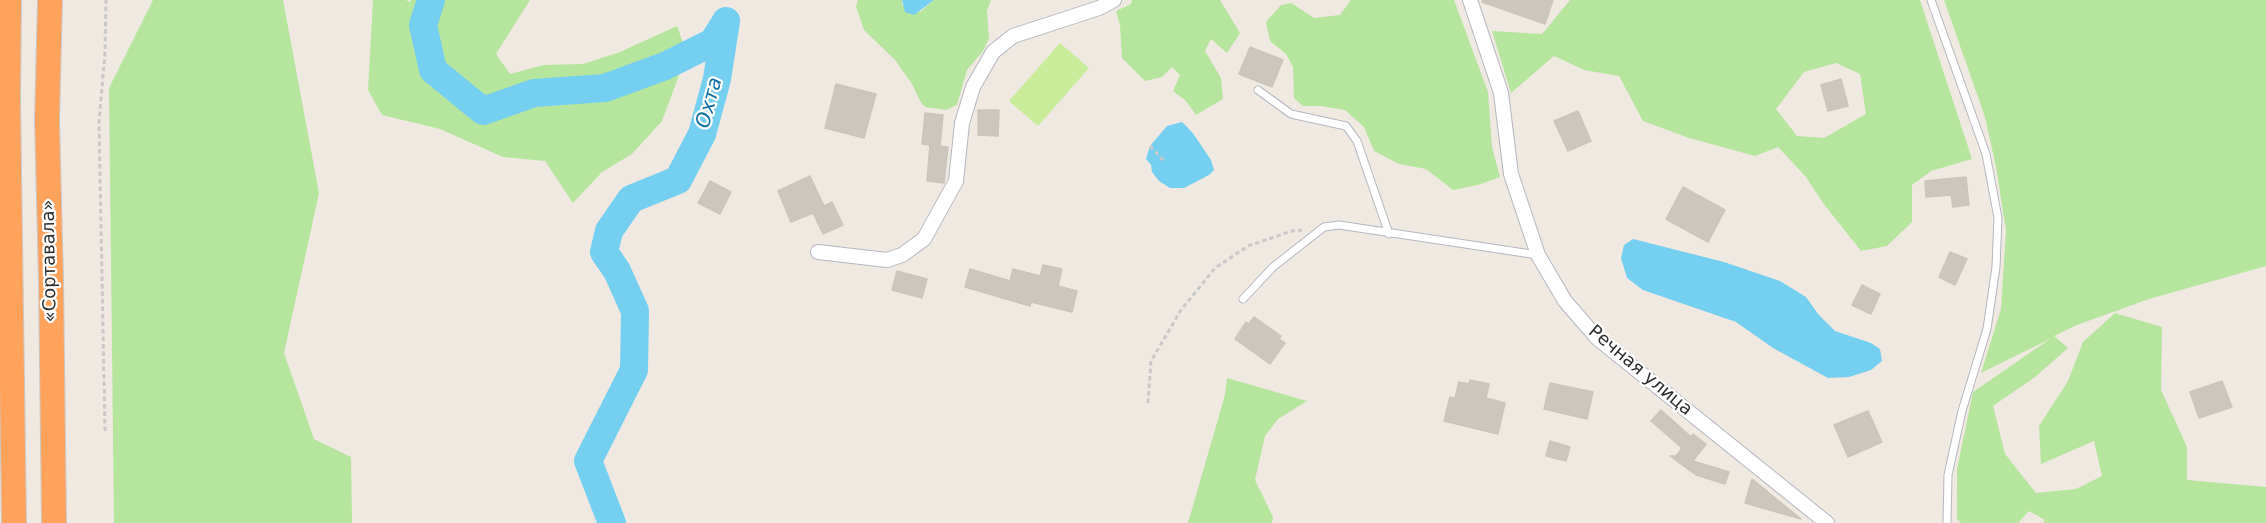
<!DOCTYPE html>
<html>
<head>
<meta charset="utf-8">
<style>
  body { margin:0 }
  canvas { display:block; background:#efe9e1 }
</style>
</head>
<body>
<canvas width="2266" height="523"></canvas>
<script>
const context = document.querySelector('canvas').getContext('2d');
context.lineJoin = 'round';
function paint(path, color) { context.fillStyle = color; context.fill(path, 'evenodd'); }
const toPath = rows => new Path2D(rows.map(r => 'M' + r).join(''));
function trace(path, color, width, dash) { context.strokeStyle = color; context.lineWidth = width; context.lineCap = dash ? 'butt' : 'round'; context.setLineDash(dash || []); context.stroke(path); }
function drawText(font, color, halo, rows, align = 'center') {
  context.font = font + ' "DejaVu Sans",sans-serif'; context.lineWidth = 4.5; context.setLineDash([]); context.textBaseline = 'middle'; context.strokeStyle = halo; context.fillStyle = color; for (const [text, x, y, turn = 0] of rows) {
    context.save(); context.translate(x, y); context.rotate((+turn || 0) * Math.PI / 180); context.textAlign = isNaN(turn) ? turn : align; if (halo) context.strokeText(text, 0, 0); context.fillText(text, 0, 0); context.restore();
  }
}
const green = toPath([
  [153,0,283,0,319,193,284,353,314,439,351,457,352,523,114,523,109,88],
  [373,0,406,0,410,2,411,0,530,0,496,54,510,74,544,65,583,64,620,52,677,26,687,54,662,121,632,154,602,172,573,203,545,161,503,157,440,129,382,115,368,90],
  [858,0,902,0,902,5,920,12,934,0,991,0,987,11,989,39,983,51,967,70,957,105,946,110,925,107,920,101,912,84,895,60,864,30,856,7],
  [1132,0,1220,0,1240,33,1227,53,1211,39,1205,51,1221,78,1223,99,1196,115,1186,101,1173,91,1180,75,1172,67,1162,77,1145,81,1122,58,1120,25,1116,11,1131,4],
  [1351,0,1454,0,1488,92,1492,147,1500,177,1478,185,1453,190,1426,169,1399,164,1374,151,1364,127,1345,110,1321,106,1303,106,1294,98,1293,67,1286,54,1270,41,1266,22,1281,5,1291,3,1314,18,1340,15],
  [1570,0,1920,0,1972,159,1931,171,1912,185,1912,222,1887,246,1861,251,1823,203,1806,177,1778,147,1755,156,1689,138,1643,121,1619,76,1584,70,1554,56,1511,93,1492,31,1542,34],
  [1836,63,1860,74,1866,114,1824,138,1797,136,1776,109,1804,72],
  [1944,0,2266,0,2266,266,2149,299,2077,325,2054,336,2068,348,2035,377,1993,406,2005,454,2036,493,2076,489,2102,476,2094,441,2041,464,2039,426,2068,381,2083,342,2115,313,2162,327,2161,390,2187,447,2187,480,2266,487,2266,523,2042,523,2045,520,2029,511,2018,523,1961,523,1957,519,1957,469,1973,392,2050,339,1981,373,2001,309,2006,230,1996,167,1985,117],
  [1227,378,1307,401,1278,419,1265,436,1255,480,1273,517,1272,523,1188,523,1225,395]
]);
const pitch = toPath([
  [1060,43,1089,68,1038,126,1009,101]
]);
const water = toPath([
  [902,0,934,0,914,15,905,12],
  [1182,122,1192,132,1211,160,1214,170,1209,175,1184,188,1170,188,1159,181,1152,172,1151,165,1146,159,1150,146,1167,126],
  [1633,239,1724,262,1780,281,1806,297,1818,314,1835,331,1871,343,1880,349,1882,361,1871,370,1849,377,1828,378,1773,348,1736,322,1643,290,1627,278,1621,258,1624,245]
]);
const river = toPath([
  [431,0,423,25,433,70,483,111,534,93,605,88,665,66,713,42,726,21,717,79,702,134,678,180,631,199,609,231,604,252,617,271,635,311,634,370,588,461,612,523]
]);
const building = toPath([
  [1483,0,1553,0,1545,24,1482,2,1483,0],
  [1250,47,1283,60,1272,87,1239,74,1250,47],
  [1841,79,1848,106,1828,111,1821,85,1841,79],
  [836,84,876,94,864,138,825,128,836,84],
  [978,110,999,110,998,136,978,135,978,110],
  [1578,111,1591,141,1568,151,1554,121,1578,111],
  [925,113,943,115,940,146,935,146,948,147,944,183,927,181,930,145,922,144,925,113],
  [810,176,824,206,832,202,843,225,823,234,813,213,791,222,778,191,810,176],
  [1966,177,1969,205,1953,207,1951,195,1926,197,1925,181,1966,177],
  [710,181,731,192,720,214,698,203,710,181],
  [1683,187,1725,210,1708,242,1666,219,1683,187],
  [1950,252,1967,259,1955,285,1939,277,1950,252],
  [1043,265,1062,269,1058,286,1077,291,1072,312,1031,302,1030,306,965,287,970,269,1010,281,1013,269,1040,276,1043,265],
  [897,271,927,279,922,298,892,290,897,271],
  [1862,285,1880,294,1871,314,1852,305,1862,285],
  [1254,317,1281,336,1279,339,1285,343,1270,364,1235,339,1246,322,1249,324,1254,317],
  [1470,380,1489,384,1486,398,1505,403,1498,434,1444,421,1450,397,1455,398,1459,382,1469,384,1470,380],
  [2222,381,2232,407,2199,418,2190,392,2222,381],
  [1550,383,1593,392,1587,419,1544,409,1550,383],
  [1661,410,1691,437,1693,434,1706,444,1693,461,1729,472,1725,484,1696,475,1670,456,1676,456,1682,448,1651,421,1661,410],
  [1868,411,1882,442,1848,457,1834,425,1868,411],
  [1550,441,1570,447,1566,461,1546,456,1550,441],
  [1752,479,1801,519,1745,503,1752,479]
]);
const path = toPath([
  [1150,146,1164,161],
  [1148,403,1151,361,1181,310,1215,268,1248,246,1292,231,1302,230],
  [105,431,99,123,105,52,106,0]
]);
const lane = toPath([
  [1931,0,1986,154,1998,218,1996,267,1987,329,1962,411,1948,475,1947,523],
  [1258,90,1291,114,1346,126,1357,141,1389,234],
  [1243,299,1273,267,1324,227,1339,225,1538,255]
]);
const street = toPath([
  [1470,0,1501,93,1511,174,1538,255,1565,301,1597,338,1827,523],
  [818,252,887,260,902,255,924,239,956,181,962,123,973,87,993,52,1013,36,1099,8,1114,0]
]);
const highway = toPath([
  [9,0,8,99,14,523],
  [50,0,47,120,51,280,54,523]
]);
const streetNames = [
  ["«Сортавала»",50,261,-91],
  ["Речная улица",1640,371,40]
];
const waterNames = [
  ["Охта",710,103,-75]
];
paint(green, '#b6e59e');
paint(pitch, '#c9ec9a');
paint(water, '#75cff0');
trace(river, '#75cff0', 28);
paint(building, '#cbc7bf');
trace(building, '#cbc5ba', 1.5);
trace(lane, '#b4b7c1', 9);
trace(street, '#b4b7c1', 16);
trace(highway, '#c9c9c9', 26);
trace(path, '#c9c9c9', 3, [4.5, 3]);
trace(lane, '#fff', 7);
trace(street, '#fff', 14);
trace(highway, '#ffa35c', 24);
drawText('18px', '#2e2e2e', '#fff', streetNames);
drawText('italic 20px', '#0d6fa3', '#fff', waterNames);
</script>
</body>
</html>
